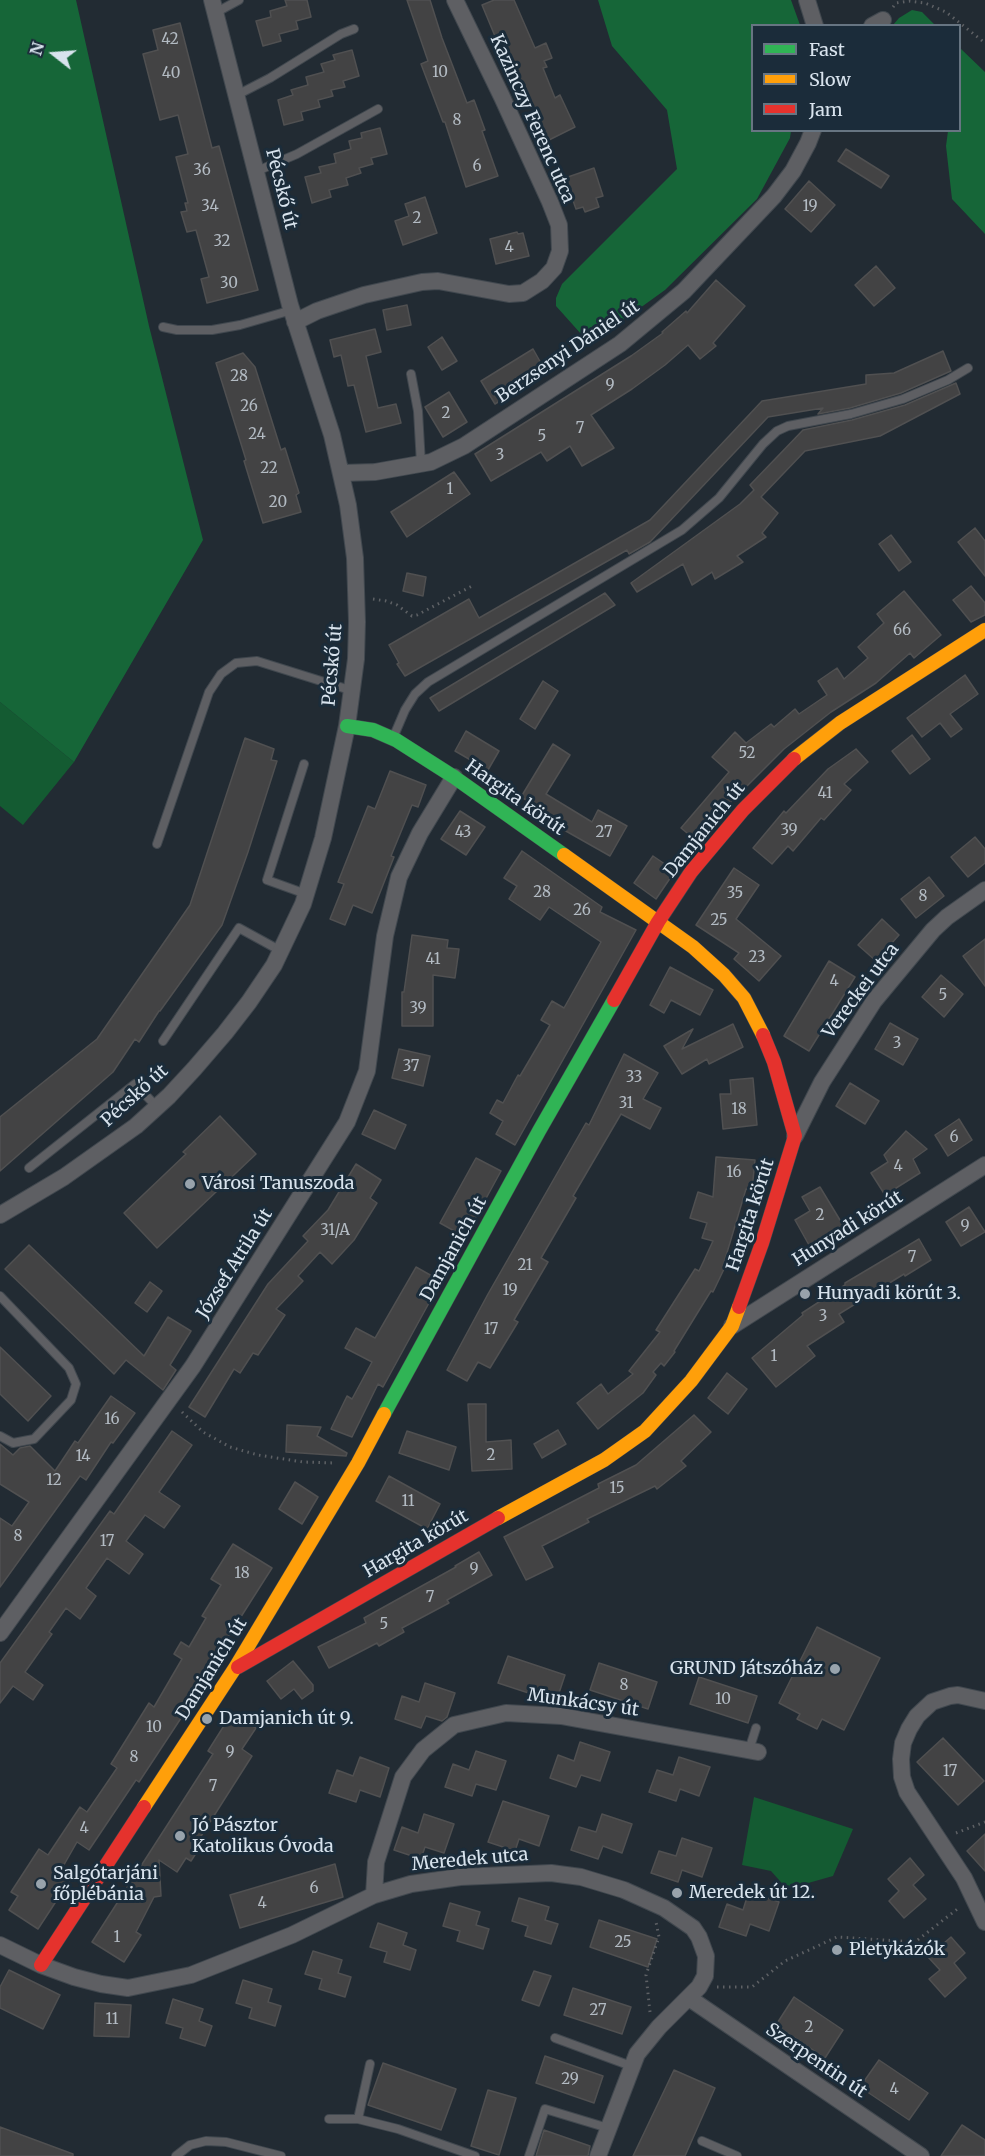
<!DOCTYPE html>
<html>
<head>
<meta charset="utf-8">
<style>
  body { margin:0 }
  #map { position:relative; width:985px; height:2156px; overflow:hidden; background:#222b33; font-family:Merriweather,serif }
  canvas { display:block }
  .legend { position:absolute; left:751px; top:24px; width:210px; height:108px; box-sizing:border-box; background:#1b2c3a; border:2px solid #677582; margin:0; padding:8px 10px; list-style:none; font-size:18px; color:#d8e3ed }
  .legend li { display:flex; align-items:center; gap:12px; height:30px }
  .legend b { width:30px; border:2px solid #677582 }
  .north { position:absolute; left:24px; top:24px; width:60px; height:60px; -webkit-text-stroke:4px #1b2c3a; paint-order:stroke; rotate:287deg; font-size:16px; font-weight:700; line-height:24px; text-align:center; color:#d8e3ed }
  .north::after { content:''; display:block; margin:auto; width:21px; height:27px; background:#d8e3ed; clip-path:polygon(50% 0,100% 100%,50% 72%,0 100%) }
</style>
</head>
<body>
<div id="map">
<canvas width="985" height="2156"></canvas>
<ul class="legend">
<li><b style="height:8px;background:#30b455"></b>Fast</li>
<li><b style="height:8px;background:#ff9f0a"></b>Slow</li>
<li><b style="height:8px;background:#e5322d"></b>Jam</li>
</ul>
<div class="north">N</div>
</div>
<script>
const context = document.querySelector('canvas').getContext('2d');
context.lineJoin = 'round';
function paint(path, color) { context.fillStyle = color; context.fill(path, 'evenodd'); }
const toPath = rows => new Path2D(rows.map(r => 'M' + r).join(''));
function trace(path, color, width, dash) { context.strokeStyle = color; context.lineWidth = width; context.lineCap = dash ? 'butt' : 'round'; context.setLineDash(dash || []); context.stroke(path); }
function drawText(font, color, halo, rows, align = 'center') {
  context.font = font + ' Merriweather,serif'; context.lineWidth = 6; context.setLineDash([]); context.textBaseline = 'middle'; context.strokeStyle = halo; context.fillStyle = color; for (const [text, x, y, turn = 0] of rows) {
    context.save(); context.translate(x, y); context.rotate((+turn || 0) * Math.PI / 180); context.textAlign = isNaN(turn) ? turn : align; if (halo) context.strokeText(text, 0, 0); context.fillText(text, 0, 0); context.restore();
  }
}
const green = toPath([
  [0,702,74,762,23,825,0,806],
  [754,1797,853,1829,833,1876,787,1889,771,1871,742,1865]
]);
const forest = toPath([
  [0,0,76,0,149,326,203,540,74,762,0,702],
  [598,0,791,0,800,25,752,26,752,130,791,131,790,138,757,199,665,290,590,344,556,306,556,298,562,284,677,169,667,110,612,46],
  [912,10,922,12,935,25,893,25,899,18],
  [960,48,985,72,985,234,952,199,946,146,948,131,960,130]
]);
const building = toPath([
  [285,0,307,0,311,17,296,21,298,29,279,34,281,41,263,46,256,21,271,17,270,11,287,6,285,0],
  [407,0,430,0,442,38,467,103,474,100,485,130,482,131,498,176,466,187,445,122,443,122,421,64,428,61,407,0],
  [494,0,514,0,535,48,546,43,552,58,544,61,547,67,543,68,555,98,560,95,575,127,549,140,522,86,521,87,502,39,497,41,482,5,494,0],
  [180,23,212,148,219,146,258,290,207,303,201,279,209,277,196,230,187,232,181,212,187,211,185,203,188,203,176,157,188,154,178,115,160,120,143,54,158,50,153,30,180,23],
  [352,50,359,76,343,81,345,87,331,90,333,96,318,100,320,107,301,112,303,120,284,125,278,100,293,95,291,90,308,85,306,77,324,72,321,64,335,60,333,55,352,50],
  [380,128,387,154,371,158,373,164,359,168,361,173,346,178,348,185,329,190,331,197,312,203,305,177,321,173,319,167,336,163,334,154,351,149,349,141,362,138,361,133,380,128],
  [846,149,889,176,881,188,838,161,846,149],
  [594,168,603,196,596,198,599,207,585,212,583,207,576,209,565,178,594,168],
  [809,181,835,205,811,232,785,209,809,181],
  [425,197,437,233,403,245,395,221,409,216,405,204,425,197],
  [517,232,518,234,523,233,529,256,496,264,490,239,517,232],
  [876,266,895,288,874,306,855,285,876,266],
  [716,280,745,306,713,343,716,346,700,359,688,345,665,365,632,389,591,415,614,448,582,466,570,446,547,461,541,452,491,481,475,454,631,356,663,333,662,332,686,311,687,313,716,280],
  [407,305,411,325,387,330,383,310,407,305],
  [375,329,381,352,366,356,378,408,396,404,401,423,366,432,354,385,348,386,341,355,334,357,330,340,375,329],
  [442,337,457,361,442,370,428,347,442,337],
  [533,349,546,372,495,404,481,381,533,349],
  [943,351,951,371,901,393,850,408,818,414,823,408,768,417,650,542,629,554,627,550,405,676,397,664,399,663,389,645,469,599,479,618,650,520,762,401,866,384,866,375,894,373,943,351],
  [243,353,255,367,281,450,285,448,299,493,296,495,301,512,263,523,244,461,246,460,216,363,243,353],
  [956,383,960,394,880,436,805,451,761,497,778,513,762,533,766,537,737,556,743,562,715,579,712,572,692,585,683,564,637,592,631,583,740,504,754,490,750,485,803,430,852,420,905,405,956,383],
  [449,392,467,422,443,437,425,407,449,392],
  [454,472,470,494,407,537,391,512,454,472],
  [975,528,985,541,985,576,958,542,975,528],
  [891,535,911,562,899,571,879,544,891,535],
  [407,573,426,577,423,596,403,591,407,573],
  [971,586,985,603,985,615,971,622,953,600,971,586],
  [904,591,941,635,914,658,910,653,876,683,831,712,784,749,733,800,698,842,681,828,729,772,712,757,735,732,746,743,771,724,774,727,795,709,799,714,827,695,818,681,837,668,844,679,868,658,858,647,884,623,877,614,904,591],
  [605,593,615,605,439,711,430,698,605,593],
  [965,675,978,694,950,714,962,729,951,737,940,723,922,737,907,718,965,675],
  [543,681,558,691,535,729,520,719,543,681],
  [466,731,499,751,488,770,455,751,466,731],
  [912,735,930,759,910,774,892,751,912,735],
  [245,738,274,749,271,760,277,761,248,852,222,925,160,1011,159,1011,139,1042,135,1039,113,1072,0,1171,0,1117,97,1039,190,905,245,738],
  [553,744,570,755,546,794,592,822,598,810,627,826,610,856,534,813,538,807,521,797,553,744],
  [856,749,868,762,844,784,851,790,824,820,821,818,793,851,788,846,772,864,753,848,784,811,786,813,828,769,856,749],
  [390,771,426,785,418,807,412,805,391,856,394,857,372,913,353,905,345,925,330,919,344,884,338,882,368,806,375,809,390,771],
  [460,811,485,827,466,855,441,839,460,811],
  [975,837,985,849,985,863,968,877,951,857,975,837],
  [522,851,602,907,600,912,636,930,515,1145,496,1134,503,1121,490,1113,497,1100,503,1103,518,1075,520,1076,550,1025,541,1020,552,1001,564,1008,601,942,549,907,540,920,509,899,517,886,504,878,522,851],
  [653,856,675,871,656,899,634,883,653,856],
  [734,868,759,885,736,919,781,956,759,981,734,959,739,953,696,925,734,868],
  [929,877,944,896,916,918,901,899,929,877],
  [882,919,899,935,876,961,858,945,882,919],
  [412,935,448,940,447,948,459,949,455,978,433,975,433,1026,402,1026,402,992,404,992,412,935],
  [985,939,985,986,963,956,985,939],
  [829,961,855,977,809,1051,784,1036,829,961],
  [670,967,713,990,700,1015,671,1000,664,1013,650,1005,670,967],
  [941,975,963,994,944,1017,922,997,941,975],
  [890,1023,918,1039,903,1065,875,1049,890,1023],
  [733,1024,743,1047,709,1064,707,1059,682,1074,664,1046,693,1029,682,1049,733,1024],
  [399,1049,430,1056,423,1086,392,1078,399,1049],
  [624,1054,658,1073,643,1099,661,1108,650,1129,621,1114,573,1196,576,1198,541,1258,548,1262,514,1320,518,1322,490,1368,478,1362,467,1381,447,1370,488,1294,586,1123,589,1125,624,1054],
  [753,1078,757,1125,723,1129,720,1094,731,1094,730,1080,753,1078],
  [850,1083,879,1101,865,1124,836,1106,850,1083],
  [374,1110,406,1125,395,1149,362,1134,374,1110],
  [220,1116,256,1154,157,1248,124,1213,186,1154,183,1152,220,1116],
  [959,1119,972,1140,948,1156,935,1135,959,1119],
  [906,1131,927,1149,913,1159,920,1173,885,1195,871,1173,888,1162,884,1155,906,1131],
  [716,1157,755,1160,752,1190,746,1189,723,1266,725,1267,713,1292,711,1291,674,1351,675,1352,664,1366,661,1363,653,1372,656,1375,643,1393,598,1429,577,1403,601,1384,608,1394,633,1374,629,1371,660,1332,656,1330,695,1269,699,1271,713,1241,702,1238,707,1223,690,1218,698,1192,713,1197,716,1157],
  [476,1158,501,1171,465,1237,440,1223,476,1158],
  [356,1164,381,1180,370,1198,377,1203,354,1240,332,1264,320,1252,298,1276,303,1281,276,1309,285,1315,258,1355,253,1353,240,1373,234,1369,205,1417,189,1407,268,1284,308,1241,303,1236,328,1210,356,1164],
  [820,1187,843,1225,809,1245,795,1220,810,1211,802,1197,820,1187],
  [969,1207,985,1232,961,1246,946,1222,969,1207],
  [919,1239,931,1260,905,1276,904,1274,839,1314,844,1322,807,1346,815,1356,776,1387,752,1358,803,1315,802,1313,845,1285,845,1283,919,1239],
  [29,1245,144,1356,168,1317,191,1331,170,1365,176,1370,163,1390,126,1360,114,1374,5,1269,29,1245],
  [416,1267,441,1281,383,1387,378,1384,352,1437,331,1429,347,1396,352,1399,372,1362,345,1348,356,1328,375,1338,416,1267],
  [150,1282,162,1291,147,1312,135,1303,150,1282],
  [0,1347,51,1396,28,1421,0,1394,0,1347],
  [727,1373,747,1389,728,1414,708,1398,727,1373],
  [111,1396,135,1413,113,1443,111,1442,86,1480,80,1476,0,1587,0,1518,12,1526,29,1502,0,1484,0,1444,13,1455,20,1448,30,1446,55,1471,75,1441,78,1443,111,1396],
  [468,1404,486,1404,486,1442,511,1440,512,1469,472,1471,468,1404],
  [694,1415,711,1432,681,1461,686,1466,657,1489,655,1486,587,1519,589,1522,542,1546,553,1567,526,1580,504,1537,599,1488,598,1484,636,1465,694,1415],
  [287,1425,321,1427,317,1436,347,1453,346,1456,286,1452,287,1425],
  [558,1430,566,1444,542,1458,534,1444,558,1430],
  [172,1431,192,1445,159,1492,180,1506,164,1528,145,1515,126,1541,143,1554,129,1574,107,1558,86,1588,96,1596,80,1619,66,1608,49,1632,52,1634,25,1672,43,1685,33,1700,13,1686,0,1703,0,1663,110,1511,114,1514,172,1431],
  [407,1431,456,1447,449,1470,399,1453,407,1431],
  [389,1476,440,1504,427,1529,376,1501,389,1476],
  [295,1482,318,1497,302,1524,279,1509,295,1482],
  [233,1544,272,1568,223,1645,226,1647,216,1663,219,1665,212,1677,209,1675,189,1710,187,1709,139,1782,136,1780,89,1850,77,1842,61,1870,72,1877,38,1929,9,1910,18,1896,11,1892,39,1849,48,1855,80,1807,87,1812,117,1768,111,1764,149,1703,154,1707,182,1659,174,1654,181,1642,189,1647,206,1618,202,1616,221,1585,211,1579,233,1544],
  [479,1552,492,1575,447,1600,449,1603,402,1628,404,1632,379,1646,377,1643,329,1668,318,1647,366,1623,364,1618,456,1567,455,1566,479,1552],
  [817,1627,880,1658,844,1730,822,1719,817,1729,797,1719,800,1714,779,1703,817,1627],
  [508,1656,565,1675,556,1702,498,1683,508,1656],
  [293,1661,313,1685,313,1691,302,1699,294,1689,281,1699,267,1681,293,1661],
  [599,1663,657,1682,648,1709,590,1690,599,1663],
  [699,1677,757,1696,748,1723,690,1704,699,1677],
  [425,1683,455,1693,447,1717,442,1721,426,1716,421,1728,395,1719,402,1696,419,1702,425,1683],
  [232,1713,256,1728,242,1749,252,1756,196,1844,200,1847,191,1861,186,1858,177,1872,159,1860,161,1896,154,1897,136,1932,141,1935,124,1962,92,1942,213,1754,208,1751,232,1713],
  [943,1738,984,1781,958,1805,917,1762,943,1738],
  [580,1742,610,1752,600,1781,581,1775,576,1787,550,1778,558,1755,574,1761,580,1742],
  [476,1751,506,1761,496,1790,476,1784,472,1796,445,1787,453,1764,469,1770,476,1751],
  [360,1757,389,1768,380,1797,360,1790,356,1802,329,1793,337,1770,353,1776,360,1757],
  [679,1757,710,1767,699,1796,680,1789,676,1801,649,1792,657,1770,673,1775,679,1757],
  [503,1801,549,1816,539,1846,519,1839,515,1851,488,1842,503,1801],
  [424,1814,454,1824,444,1853,425,1847,421,1859,394,1850,402,1827,418,1833,424,1814],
  [602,1814,632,1824,622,1853,603,1846,598,1859,571,1850,579,1827,596,1832,602,1814],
  [985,1834,985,1871,967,1851,985,1834],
  [682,1838,712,1848,702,1877,682,1870,678,1882,651,1873,659,1851,676,1856,682,1838],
  [910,1858,924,1875,913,1885,926,1899,904,1918,889,1901,899,1891,888,1879,910,1858],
  [335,1864,343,1897,240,1928,230,1895,335,1864],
  [749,1891,779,1902,769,1931,750,1924,746,1936,719,1927,727,1904,743,1910,749,1891],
  [519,1898,549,1907,545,1920,558,1924,551,1944,525,1936,528,1926,512,1921,519,1898],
  [450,1903,480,1912,476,1925,489,1929,483,1949,457,1941,460,1931,443,1926,450,1903],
  [599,1920,657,1939,648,1967,590,1947,599,1920],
  [378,1923,407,1933,403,1945,416,1950,410,1970,384,1962,387,1952,370,1947,378,1923],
  [951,1937,965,1953,954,1963,966,1978,945,1997,929,1979,940,1970,928,1957,951,1937],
  [313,1951,342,1960,338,1973,351,1977,345,1997,319,1989,322,1979,305,1974,313,1951],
  [9,1970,60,1995,43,2029,0,2008,0,1987,9,1970],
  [534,1971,551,1976,539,2006,522,2000,534,1971],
  [243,1980,272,1989,268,2002,281,2006,275,2026,249,2018,252,2008,236,2003,243,1980],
  [573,1988,631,2007,622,2034,564,2015,573,1988],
  [794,1997,843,2030,825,2058,776,2025,794,1997],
  [173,1999,203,2009,199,2021,212,2026,205,2046,180,2038,183,2028,166,2023,173,1999],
  [95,2003,131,2005,129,2037,94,2036,95,2003],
  [545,2056,603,2076,594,2103,536,2083,545,2056],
  [879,2060,928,2093,909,2120,860,2087,879,2060],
  [383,2063,456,2089,441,2130,368,2105,383,2063],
  [674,2070,715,2088,685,2156,633,2156,674,2070],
  [488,2090,516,2098,499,2155,471,2146,488,2090],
  [962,2125,985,2140,985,2156,941,2156,962,2125],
  [0,2127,73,2154,73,2156,0,2156,0,2127],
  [544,2130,590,2146,588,2156,536,2156,544,2130]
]);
const path = toPath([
  [893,7,896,3,909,1,925,3,946,12,985,43],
  [373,599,386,601,397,605,412,616,417,615,472,586],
  [182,1412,203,1432,230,1447,258,1455,303,1462,336,1463],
  [956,1833,985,1822],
  [717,1987,752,1987,785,1961,837,1937,915,1942,960,1907],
  [650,2012,646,1975,659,1937,656,1922]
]);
const lane = toPath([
  [215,13,239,0],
  [237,95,270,78,341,34,354,29],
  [257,171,297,154,378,109],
  [163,327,177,330,212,330,240,325,292,310],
  [411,374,418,411,421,464],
  [393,738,405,710,415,694,428,682,682,530,719,498,763,444,777,431,788,426,851,414,903,399,948,380,968,368],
  [304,764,267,880,306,894],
  [157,844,209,692,221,674,236,663,257,661,353,691],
  [163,1041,239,928,281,951],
  [29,1168,135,1084,157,1107],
  [0,1296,69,1368,76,1384,71,1400,34,1439,13,1443,0,1436],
  [749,1750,756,1728],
  [555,2038,631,2066],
  [329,2119,358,2119,398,2129,475,2156],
  [358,2119,370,2064],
  [702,2141,737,2156],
  [176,2156,190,2145,206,2141,226,2142,281,2156],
  [529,2156,545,2109,608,2128]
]);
const street = toPath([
  [807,0,815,26],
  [872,26,883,20],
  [295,322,317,311,364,295,422,282,438,281,509,294,523,293,542,281,554,268,560,251,559,225,550,202,502,97,455,0],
  [342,473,375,472,431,462,464,446,620,344,684,291,774,196,793,171,808,143,813,130],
  [795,1136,822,1082,874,1001,933,930,947,917,985,890],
  [0,1215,64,1177,136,1126,169,1096,194,1069,225,1033,249,1002,274,965,303,904,323,838,347,726,356,659,357,622,355,558,348,505,332,435,290,305,212,0],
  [732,1326,985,1165],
  [0,1633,193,1366,347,1122,367,1071,385,936,399,877,420,833,454,777],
  [985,1701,958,1695,950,1696,932,1702,917,1716,909,1729,903,1743,901,1759,902,1777,907,1792,964,1878,985,1922],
  [374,1895,376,1862,403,1777,423,1750,454,1725,506,1713,561,1716,758,1752],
  [0,1945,41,1965,74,1977,101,1984,128,1988,191,1975,292,1935,374,1895,411,1884,460,1877,551,1873,581,1877,624,1890,664,1908,693,1928,699,1937,706,1956,705,1976,699,1987,659,2027,637,2054,598,2156],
  [689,1998,921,2156]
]);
const fast = toPath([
  [347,726,373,730,396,740,454,777,564,855],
  [384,1414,539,1131,614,1000]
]);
const slow = toPath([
  [794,759,840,723,985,630],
  [564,855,693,947,724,975,744,998,763,1035],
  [498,1518,604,1460,645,1431,691,1381,732,1326,739,1307],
  [144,1807,235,1668,358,1463,384,1414]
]);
const jam = toPath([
  [614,1000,658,922,691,872,743,810,794,759],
  [739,1307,762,1243,795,1136,774,1062,763,1035],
  [238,1667,498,1518],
  [41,1965,144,1807]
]);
const markers = [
  [190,1184,6,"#98a3ac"],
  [805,1294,6,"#98a3ac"],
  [835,1669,6,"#98a3ac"],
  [207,1719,6,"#98a3ac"],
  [180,1836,6,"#98a3ac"],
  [41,1884,6,"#98a3ac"],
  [677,1893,6,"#98a3ac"],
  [837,1950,6,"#98a3ac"]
];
const numberNames = [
  ["42",170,40],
  ["10",440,73],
  ["40",171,74],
  ["8",457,121],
  ["6",477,167],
  ["36",202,171],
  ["34",210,207],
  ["19",810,207],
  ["2",417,219],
  ["32",222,242],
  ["4",509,248],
  ["30",229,284],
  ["28",239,377],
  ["9",610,386],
  ["26",249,407],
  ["2",446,414],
  ["7",580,429],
  ["24",257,435],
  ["5",542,437],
  ["3",500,456],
  ["22",269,469],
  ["1",450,490],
  ["20",278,503],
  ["66",902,631],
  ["52",747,754],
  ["41",825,794],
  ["39",789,831],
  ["43",463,833],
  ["27",604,833],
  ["28",542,893],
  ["35",735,894],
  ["8",923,897],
  ["26",582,911],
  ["25",719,921],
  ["23",757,958],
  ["41",433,960],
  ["4",834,982],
  ["5",943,996],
  ["39",418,1009],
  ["3",897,1044],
  ["37",411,1067],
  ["33",634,1078],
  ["31",626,1104],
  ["18",739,1110],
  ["6",954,1138],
  ["4",898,1167],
  ["16",734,1173],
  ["2",820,1216],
  ["9",965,1227],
  ["31/A",335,1231],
  ["7",912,1258],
  ["21",525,1266],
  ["19",510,1291],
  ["3",823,1317],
  ["17",491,1330],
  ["1",774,1357],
  ["16",112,1420],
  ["2",491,1456],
  ["14",83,1457],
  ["12",54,1481],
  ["15",617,1489],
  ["11",408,1502],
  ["8",18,1537],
  ["17",107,1542],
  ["9",474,1570],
  ["18",242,1574],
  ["7",430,1598],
  ["5",384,1625],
  ["8",624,1686],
  ["10",723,1700],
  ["10",154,1728],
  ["9",230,1753],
  ["8",134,1758],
  ["17",950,1772],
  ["7",213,1787],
  ["4",84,1829],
  ["6",314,1889],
  ["4",262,1904],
  ["1",117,1938],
  ["25",623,1943],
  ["27",598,2011],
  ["11",112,2020],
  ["2",809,2028],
  ["29",570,2080],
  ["4",894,2090]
];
const streetNames = [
  ["Kazinczy Ferenc utca",532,119,66],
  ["Pécskő út",281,189,76],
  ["Berzsenyi Dániel út",568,352,-34],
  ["Pécskő út",333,665,-85],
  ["Hargita körút",515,798,35],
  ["Damjanich út",705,830,-51],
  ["Vereckei utca",861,991,-53],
  ["Pécskő út",135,1096,-42],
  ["Hargita körút",751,1215,-72],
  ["Hunyadi körút",848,1229,-32],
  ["Damjanich út",454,1249,-61],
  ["József Attila út",235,1264,-58],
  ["Hargita körút",416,1544,-30],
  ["Damjanich út",212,1669,-58],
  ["Munkácsy út",583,1703,8],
  ["Meredek utca",470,1860,-5],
  ["Szerpentin út",816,2061,34]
];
const poiNames = [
  ["Városi Tanuszoda",202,1184],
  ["Hunyadi körút 3.",817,1294],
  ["GRUND Játszóház",823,1669,"right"],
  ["Damjanich út 9.",219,1719],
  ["Jó Pásztor",192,1826],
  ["Katolikus Óvoda",192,1847],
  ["Salgótarjáni",53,1874],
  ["főplébánia",53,1895],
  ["Meredek út 12.",689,1893],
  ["Pletykázók",849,1950]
];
paint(green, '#145b32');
paint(forest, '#166638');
paint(building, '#434344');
trace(building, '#505051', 1.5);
trace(lane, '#41484f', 10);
trace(street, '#41484f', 18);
trace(fast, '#41484f', 15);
trace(slow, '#41484f', 15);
trace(jam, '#41484f', 15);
trace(path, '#5e6165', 3, [1.5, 4.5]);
trace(lane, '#5e5f63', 8);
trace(street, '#5e5f63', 16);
trace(fast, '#30b455', 14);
trace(slow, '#ff9f0a', 14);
trace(jam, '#e5322d', 14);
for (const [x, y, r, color] of markers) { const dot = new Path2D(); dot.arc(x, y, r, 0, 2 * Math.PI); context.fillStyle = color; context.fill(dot); trace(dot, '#1b2c3a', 2); }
drawText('15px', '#b3bbc3', null, numberNames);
drawText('18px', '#d8e3ed', '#1b2c3a', streetNames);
drawText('18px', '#d8e3ed', '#1b2c3a', poiNames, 'left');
</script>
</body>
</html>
